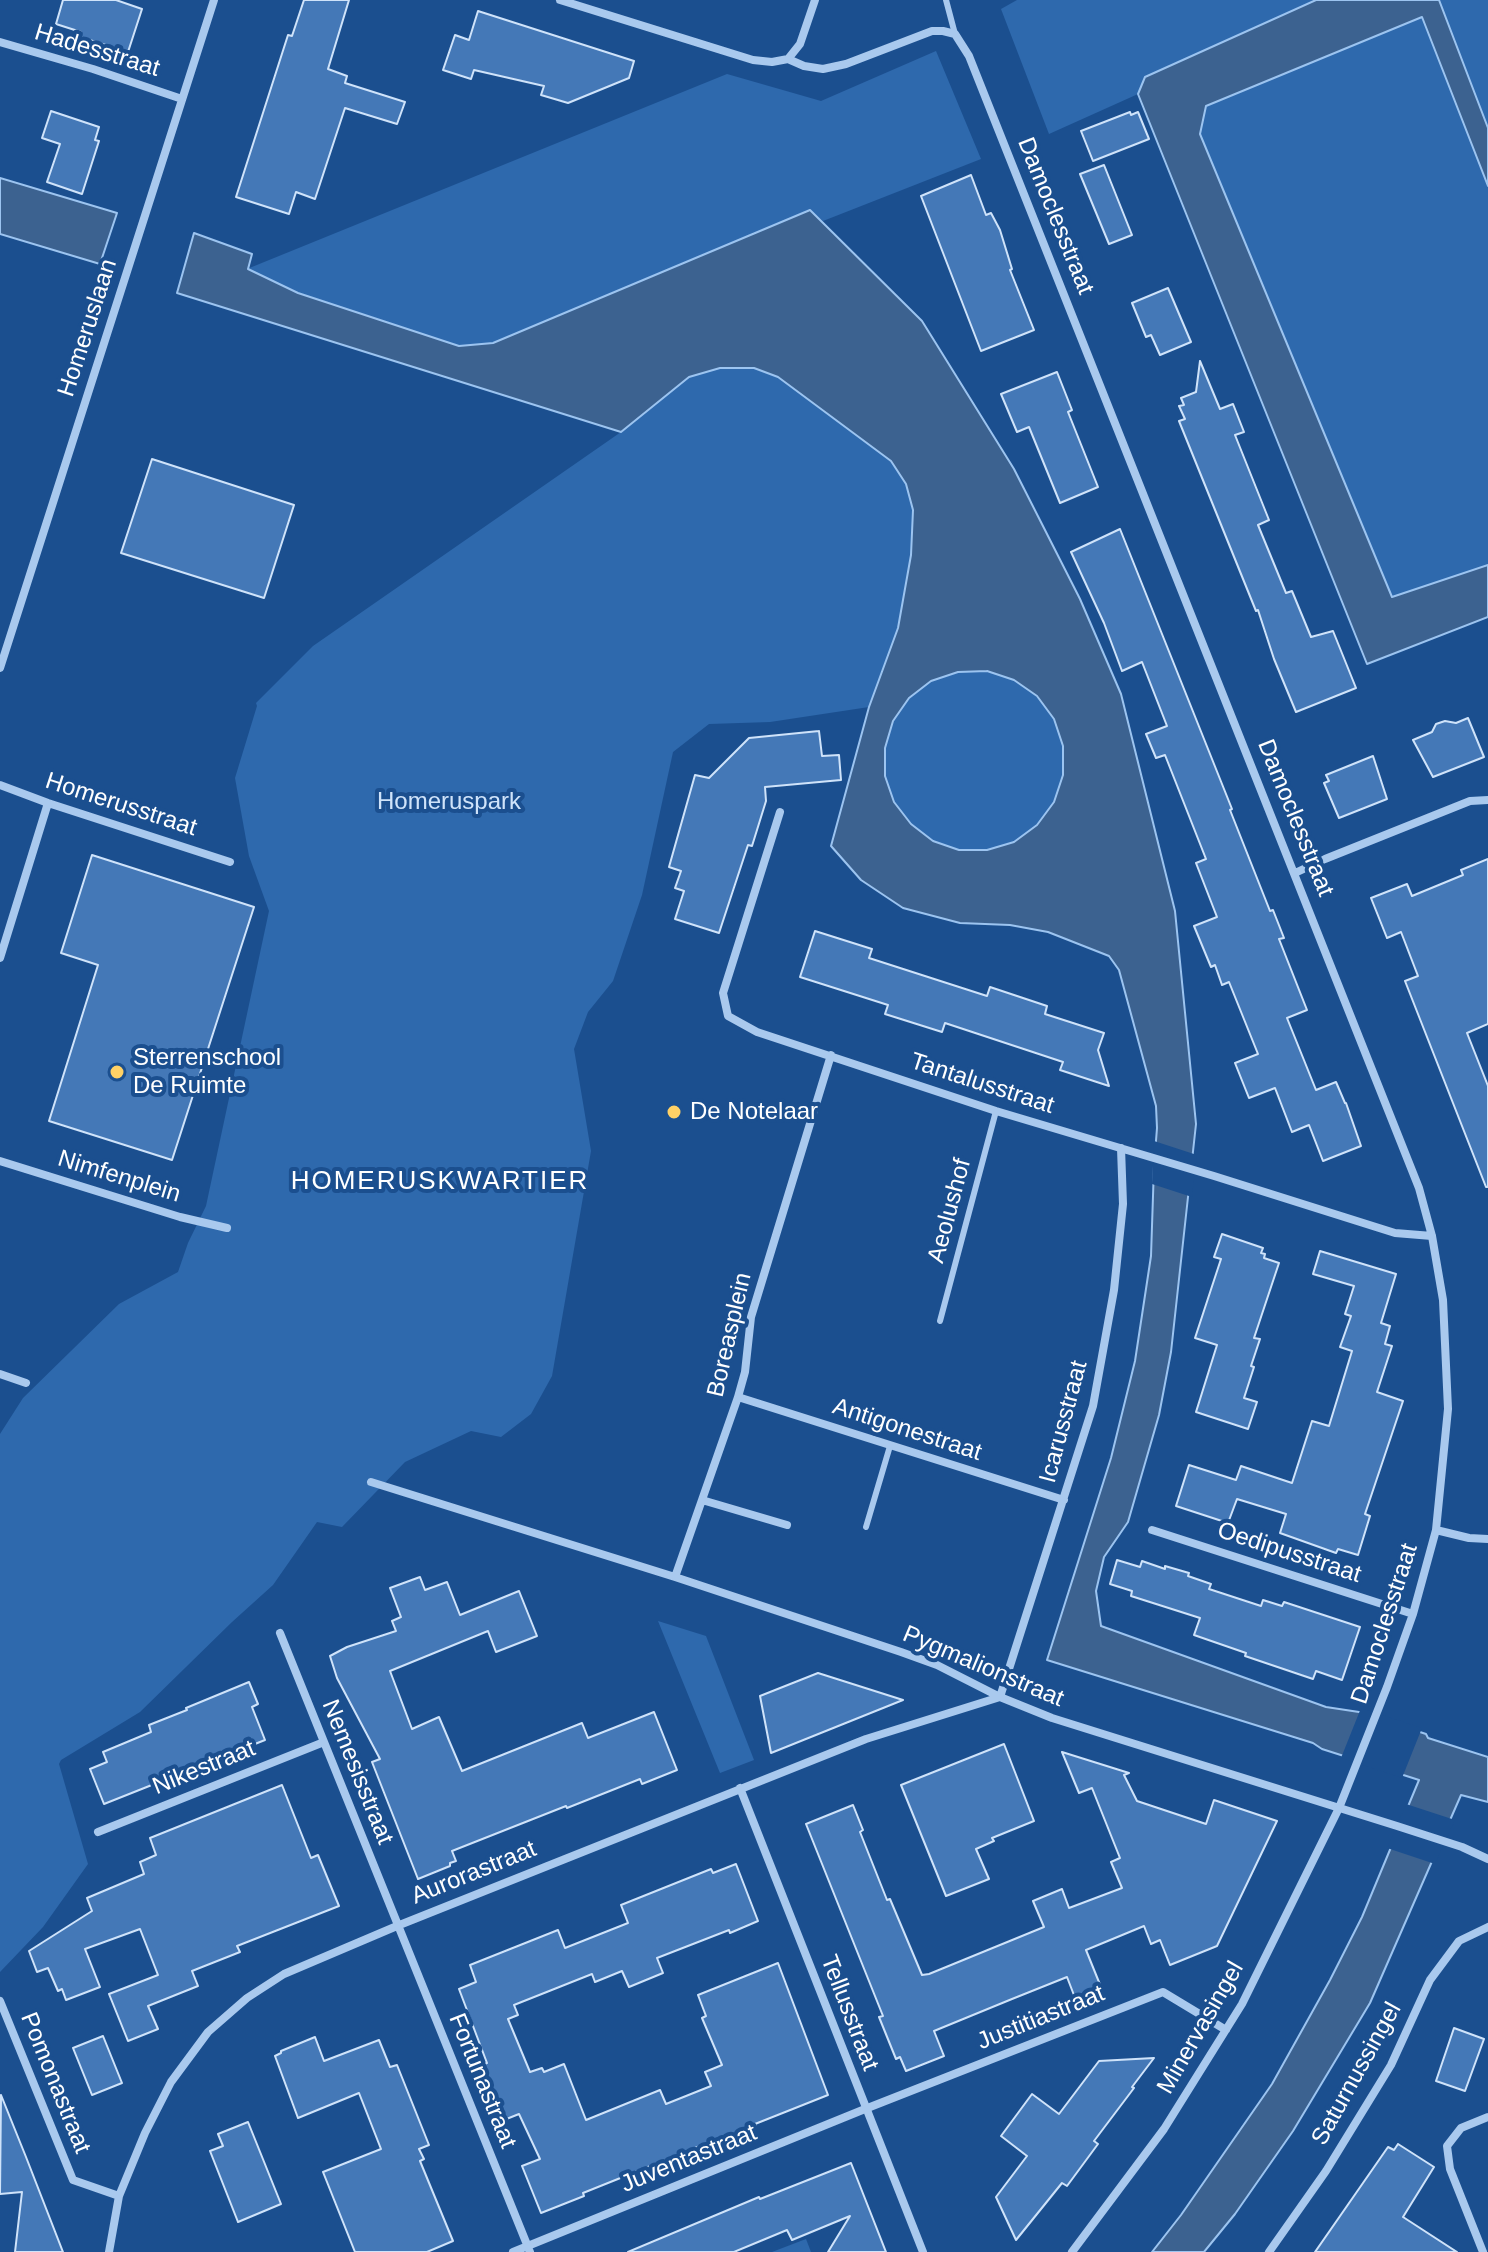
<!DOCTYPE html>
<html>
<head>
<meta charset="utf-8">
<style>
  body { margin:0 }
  canvas { display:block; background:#1b4f8f }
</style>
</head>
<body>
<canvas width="1488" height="2252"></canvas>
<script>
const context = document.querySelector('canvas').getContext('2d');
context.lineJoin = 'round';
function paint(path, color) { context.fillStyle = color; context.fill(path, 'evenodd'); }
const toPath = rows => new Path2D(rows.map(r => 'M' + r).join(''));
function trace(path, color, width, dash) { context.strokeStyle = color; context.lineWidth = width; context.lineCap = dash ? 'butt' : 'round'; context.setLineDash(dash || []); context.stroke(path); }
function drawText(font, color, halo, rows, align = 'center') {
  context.font = font + ' Helvetica,sans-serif'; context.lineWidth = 8; context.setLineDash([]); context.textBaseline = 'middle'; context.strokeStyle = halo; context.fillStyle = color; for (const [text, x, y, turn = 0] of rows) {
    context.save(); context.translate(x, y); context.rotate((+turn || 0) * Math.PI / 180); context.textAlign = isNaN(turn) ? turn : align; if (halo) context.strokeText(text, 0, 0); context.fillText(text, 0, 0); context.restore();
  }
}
const green = toPath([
  [1017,0,1316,0,1145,77,1138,94,1049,134,1001,9],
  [1439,0,1488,0,1488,128],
  [1423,16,1488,186,1488,565,1392,597,1200,133,1206,106],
  [936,51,981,159,823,221,810,211,493,343,459,346,298,293,247,269,727,74,821,101],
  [720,368,753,368,778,377,891,461,906,484,913,510,911,555,898,628,869,707,770,722,709,724,673,752,642,895,613,981,588,1012,574,1049,591,1151,552,1376,531,1414,501,1437,471,1431,405,1462,342,1527,317,1522,273,1585,232,1622,140,1712,61,1760,59,1764,88,1864,43,1927,0,1972,0,1434,23,1398,119,1304,178,1272,188,1243,206,1206,269,911,249,856,235,778,257,706,256,703,313,646,621,432,689,377],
  '884 761a90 90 0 1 1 180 0a90 90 0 1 1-180 0Z',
  [658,1621,706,1636,754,1760,720,1773],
  [806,2239,811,2252,772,2252]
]);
const water = toPath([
  [1316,0,1439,0,1488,128,1488,186,1422,17,1206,106,1200,134,1392,597,1488,565,1488,617,1367,664,1138,94,1145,77,1316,0],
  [0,178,117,213,100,264,0,234,0,178],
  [810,210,922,321,1014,469,1080,599,1121,694,1175,911,1196,1124,1171,1352,1159,1415,1128,1522,1104,1557,1096,1591,1101,1626,1326,1707,1359,1712,1426,1734,1428,1738,1488,1757,1488,1802,1461,1795,1370,2003,1293,2131,1235,2214,1204,2252,1152,2252,1181,2215,1272,2084,1330,1980,1362,1917,1419,1780,1322,1749,1313,1743,1047,1660,1111,1458,1135,1361,1151,1256,1154,1166,1157,1128,1156,1106,1119,970,1109,956,1048,932,1010,925,960,923,903,908,861,880,831,846,869,707,898,628,911,555,913,510,906,484,891,461,778,377,754,368,720,368,689,377,621,432,177,293,194,233,252,254,248,269,298,293,459,346,493,343,810,210],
  [987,671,1014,680,1037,696,1054,719,1063,746,1063,775,1054,802,1037,825,1014,842,987,850,959,850,933,841,911,824,894,802,885,776,885,748,893,721,909,698,931,681,958,672,987,671]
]);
const pier = toPath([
  [1154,1141,1197,1155,1192,1197,1152,1184],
  [1361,1708,1422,1728,1402,1778,1341,1758],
  [1406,1804,1455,1820,1435,1864,1387,1848]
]);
const building = toPath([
  [63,0,116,0,142,9,128,52,80,37,81,32,56,24,63,0],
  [304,0,349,0,328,69,347,76,345,83,405,102,397,124,345,108,315,199,296,192,289,214,236,197,288,35,292,36,304,0],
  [478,11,634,61,629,78,568,103,541,95,544,86,474,70,471,79,443,70,455,35,469,40,478,11],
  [51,111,99,127,95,140,99,141,82,194,47,182,60,144,42,138,51,111],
  [1130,112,1131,115,1138,112,1149,139,1093,161,1081,131,1130,112],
  [1104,165,1132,235,1109,244,1080,174,1104,165],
  [971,175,986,215,991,213,1000,230,1012,269,1010,270,1034,330,981,351,921,196,971,175],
  [1168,288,1191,342,1160,355,1151,335,1146,337,1132,303,1168,288],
  [1200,361,1220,409,1233,404,1244,432,1235,435,1269,520,1258,525,1286,593,1292,591,1311,637,1333,631,1356,688,1296,712,1274,659,1258,610,1256,611,1179,421,1185,419,1179,406,1184,405,1181,398,1196,392,1200,361],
  [1057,372,1072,410,1068,412,1098,487,1060,503,1029,427,1017,432,1001,394,1057,372],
  [152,459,294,505,264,598,121,553,152,459],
  [1120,529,1232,809,1230,810,1270,911,1273,910,1284,938,1279,939,1307,1010,1287,1018,1316,1090,1336,1082,1345,1103,1346,1103,1361,1146,1323,1161,1309,1125,1292,1132,1275,1088,1249,1098,1235,1063,1258,1054,1229,982,1222,985,1215,965,1211,967,1194,926,1217,917,1196,863,1206,859,1165,755,1156,758,1146,734,1167,726,1142,662,1122,671,1104,623,1071,552,1120,529],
  [1468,718,1484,757,1433,777,1413,740,1432,732,1436,724,1445,721,1456,723,1468,718],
  [819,731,822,756,839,755,841,780,765,787,766,801,752,846,748,845,719,933,675,919,684,891,675,888,681,871,669,867,695,775,709,778,749,738,819,731],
  [1373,756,1387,799,1339,818,1324,783,1329,781,1326,775,1373,756],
  [92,855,254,907,172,1160,49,1121,98,965,61,953,92,855],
  [1488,859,1488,1024,1467,1033,1488,1086,1488,1187,1486,1187,1405,981,1418,976,1401,932,1387,938,1371,898,1407,884,1412,896,1463,875,1461,870,1488,859],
  [815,931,872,949,869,958,987,996,990,987,1047,1006,1045,1014,1104,1033,1098,1050,1109,1086,1060,1070,1063,1062,945,1023,942,1032,885,1014,888,1005,800,977,815,931],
  [1222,1234,1263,1248,1261,1253,1265,1254,1264,1258,1279,1263,1254,1338,1260,1339,1251,1366,1254,1367,1244,1398,1257,1402,1248,1429,1196,1412,1217,1345,1195,1338,1221,1259,1214,1257,1222,1234],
  [1320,1251,1396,1274,1381,1323,1390,1326,1385,1344,1392,1346,1377,1392,1403,1401,1365,1514,1370,1516,1358,1555,1338,1549,1336,1553,1280,1533,1286,1514,1237,1499,1228,1523,1176,1506,1189,1465,1236,1480,1241,1466,1292,1483,1312,1421,1329,1426,1352,1351,1340,1347,1351,1316,1345,1314,1354,1286,1313,1274,1320,1251],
  [1117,1560,1140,1567,1142,1561,1165,1569,1165,1566,1189,1573,1188,1576,1211,1584,1209,1589,1261,1606,1263,1600,1282,1606,1284,1602,1360,1627,1342,1680,1316,1671,1313,1679,1245,1656,1246,1653,1194,1635,1200,1618,1131,1596,1132,1591,1110,1584,1117,1560],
  [420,1577,425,1590,447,1582,460,1615,519,1591,537,1636,496,1652,488,1631,390,1671,412,1729,439,1717,462,1771,582,1723,588,1738,654,1712,677,1770,642,1784,640,1779,567,1808,566,1806,452,1851,456,1861,450,1863,450,1866,418,1879,372,1762,380,1759,337,1678,330,1656,347,1647,396,1631,392,1621,401,1617,390,1588,420,1577],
  [818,1673,903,1700,771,1753,760,1696,818,1673],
  [249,1682,258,1704,252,1707,265,1740,104,1804,90,1769,107,1762,103,1752,151,1732,149,1725,187,1710,186,1708,249,1682],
  [1004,1744,1034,1821,992,1838,994,1841,976,1849,989,1879,946,1896,901,1785,1004,1744],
  [1062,1752,1129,1773,1124,1775,1137,1801,1206,1824,1214,1800,1277,1821,1217,1946,1170,1965,1160,1940,1151,1944,1144,1926,1086,1950,1103,1992,1077,2003,1067,1977,1012,1999,934,2031,944,2056,906,2071,900,2057,896,2059,879,2017,883,2016,806,1824,853,1805,863,1830,860,1832,887,1900,890,1899,922,1975,929,1974,1044,1927,1033,1901,1062,1889,1069,1908,1122,1888,1111,1862,1120,1858,1092,1788,1079,1793,1062,1752],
  [282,1785,311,1858,318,1855,339,1906,237,1946,240,1952,192,1971,198,1986,148,2006,158,2029,128,2041,109,1994,158,1975,140,1929,85,1949,100,1987,66,2000,62,1989,58,1991,48,1968,37,1972,29,1951,92,1911,87,1898,144,1874,140,1862,156,1855,150,1838,282,1785],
  [736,1864,758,1921,730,1933,729,1930,657,1958,663,1973,629,1987,622,1971,595,1982,592,1974,514,2005,518,2015,508,2019,530,2072,542,2068,544,2072,564,2064,586,2120,660,2090,666,2104,711,2086,705,2072,722,2065,702,2018,706,2016,698,1995,778,1963,828,2095,755,2124,756,2126,731,2136,730,2134,583,2193,584,2196,541,2213,522,2166,540,2159,519,2114,504,2120,482,2065,487,2063,459,1989,476,1982,470,1965,558,1930,565,1948,628,1923,621,1905,711,1869,713,1873,736,1864],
  [1454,2028,1484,2039,1465,2091,1436,2081,1454,2028],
  [103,2036,122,2083,92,2095,73,2048,103,2036],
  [315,2037,324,2061,379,2040,390,2067,397,2065,429,2145,419,2149,424,2159,420,2161,453,2241,427,2252,355,2252,323,2172,381,2149,359,2093,298,2118,275,2056,281,2053,281,2051,315,2037],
  [1154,2058,1132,2087,1134,2088,1094,2141,1098,2144,1067,2186,1062,2183,1016,2240,996,2197,1027,2156,1001,2136,1032,2094,1059,2114,1099,2061,1154,2058],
  [1,2095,26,2157,63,2252,15,2252,22,2192,0,2194,1,2095],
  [248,2122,281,2204,238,2222,210,2151,223,2146,218,2134,248,2122],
  [1398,2144,1434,2167,1403,2217,1457,2252,1315,2252,1388,2147,1394,2150,1398,2144],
  [851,2163,886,2252,828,2252,850,2216,792,2240,787,2230,734,2252,628,2252,759,2197,760,2199,851,2163]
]);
const lane = toPath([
  [946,0,955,34],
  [940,1321,996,1111],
  [866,1527,890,1446]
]);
const street = toPath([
  [560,0,753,60,772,62,788,59],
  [0,42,93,69,182,99],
  [788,59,804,66,823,69,846,64,932,31,943,31,955,34,969,56,1419,1188,1432,1236,1443,1300,1448,1409,1436,1530,1413,1614,1387,1687,1339,1808,1242,2004,1164,2129,1072,2252],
  [788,59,800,44,815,0],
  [0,668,214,0],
  [0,785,48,803,230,862],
  [780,812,723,993,728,1016,757,1032,996,1111,1214,1176,1395,1233,1432,1236],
  [1295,873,1325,859,1470,801,1488,800],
  [0,958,48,803],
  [0,1161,180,1217,227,1228],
  [0,1374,26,1383],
  [738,1397,1064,1500],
  [371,1482,675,1577,901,1652,937,1665,1000,1697,1052,1718,1397,1826,1462,1847,1488,1859],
  [702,1500,787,1525],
  [1152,1530,1413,1614],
  [1436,1530,1469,1538,1488,1539],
  [675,1577,738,1397,745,1372,751,1317,831,1055],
  [280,1633,530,2252],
  [740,1788,923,2252],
  [98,1832,324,1742],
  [0,2001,73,2180,119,2196],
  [109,2252,119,2196,145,2133,171,2082,208,2032,247,1998,284,1974,397,1926,866,1739,1000,1697,1093,1406,1114,1290,1123,1204,1121,1148],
  [513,2252,865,2109,1163,1992,1226,2030],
  [1269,2252,1326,2171,1391,2065,1430,1980,1459,1941,1488,1927],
  [1483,2252,1450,2169,1447,2146,1461,2128,1488,2117]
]);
const markers = [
  [117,1072,8,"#ffd166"],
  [674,1112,8,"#ffd166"]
];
const streetNames = [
  ["Hadesstraat",97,51,17],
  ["Damoclesstraat",1055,216,68],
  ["Homeruslaan",88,328,-72],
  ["Homerusstraat",121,805,18],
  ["Damoclesstraat",1295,818,68],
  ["Tantalusstraat",982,1084,18],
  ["Nimfenplein",119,1177,17],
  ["Aeolushof",950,1211,-75],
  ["Boreasplein",730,1335,-77],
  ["Icarusstraat",1064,1422,-75],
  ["Antigonestraat",907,1430,18],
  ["Oedipusstraat",1289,1553,18],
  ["Damoclesstraat",1385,1624,-72],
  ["Pygmalionstraat",983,1667,23],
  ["Nikestraat",204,1768,-22],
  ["Nemesisstraat",357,1772,68],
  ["Aurorastraat",474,1873,-22],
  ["Tellusstraat",849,2013,69],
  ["Justitiastraat",1041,2018,-22],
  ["Minervasingel",1201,2028,-60],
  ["Saturnussingel",1357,2074,-61],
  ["Fortunastraat",482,2081,68],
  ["Pomonastraat",55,2083,68],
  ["Juventastraat",689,2159,-22]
];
const parkNames = [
  ["Homeruspark",449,802]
];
const poiNames = [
  ["Sterrenschool",133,1058],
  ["De Ruimte",133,1086],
  ["De Notelaar",690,1112]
];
const neighbourhoodNames = [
  ["HOMERUSKWARTIER",440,1182]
];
paint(green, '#2e69ad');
paint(water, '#3c6290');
trace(water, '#9cc4f0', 2);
paint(pier, '#1b4f8f');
paint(building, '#4478b7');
trace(building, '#cfe3fa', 2);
trace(lane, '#a9c9ee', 6);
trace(street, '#a9c9ee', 8);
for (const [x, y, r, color] of markers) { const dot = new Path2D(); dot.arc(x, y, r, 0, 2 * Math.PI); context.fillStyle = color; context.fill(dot); trace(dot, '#1b4f8f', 3); }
drawText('24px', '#fff', '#1b4f8f', streetNames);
drawText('24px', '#cfe3fa', '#1b4f8f', parkNames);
drawText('24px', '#fff', '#1b4f8f', poiNames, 'left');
context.letterSpacing = '2px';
drawText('26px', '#fff', '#1b4f8f', neighbourhoodNames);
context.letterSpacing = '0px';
</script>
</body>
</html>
